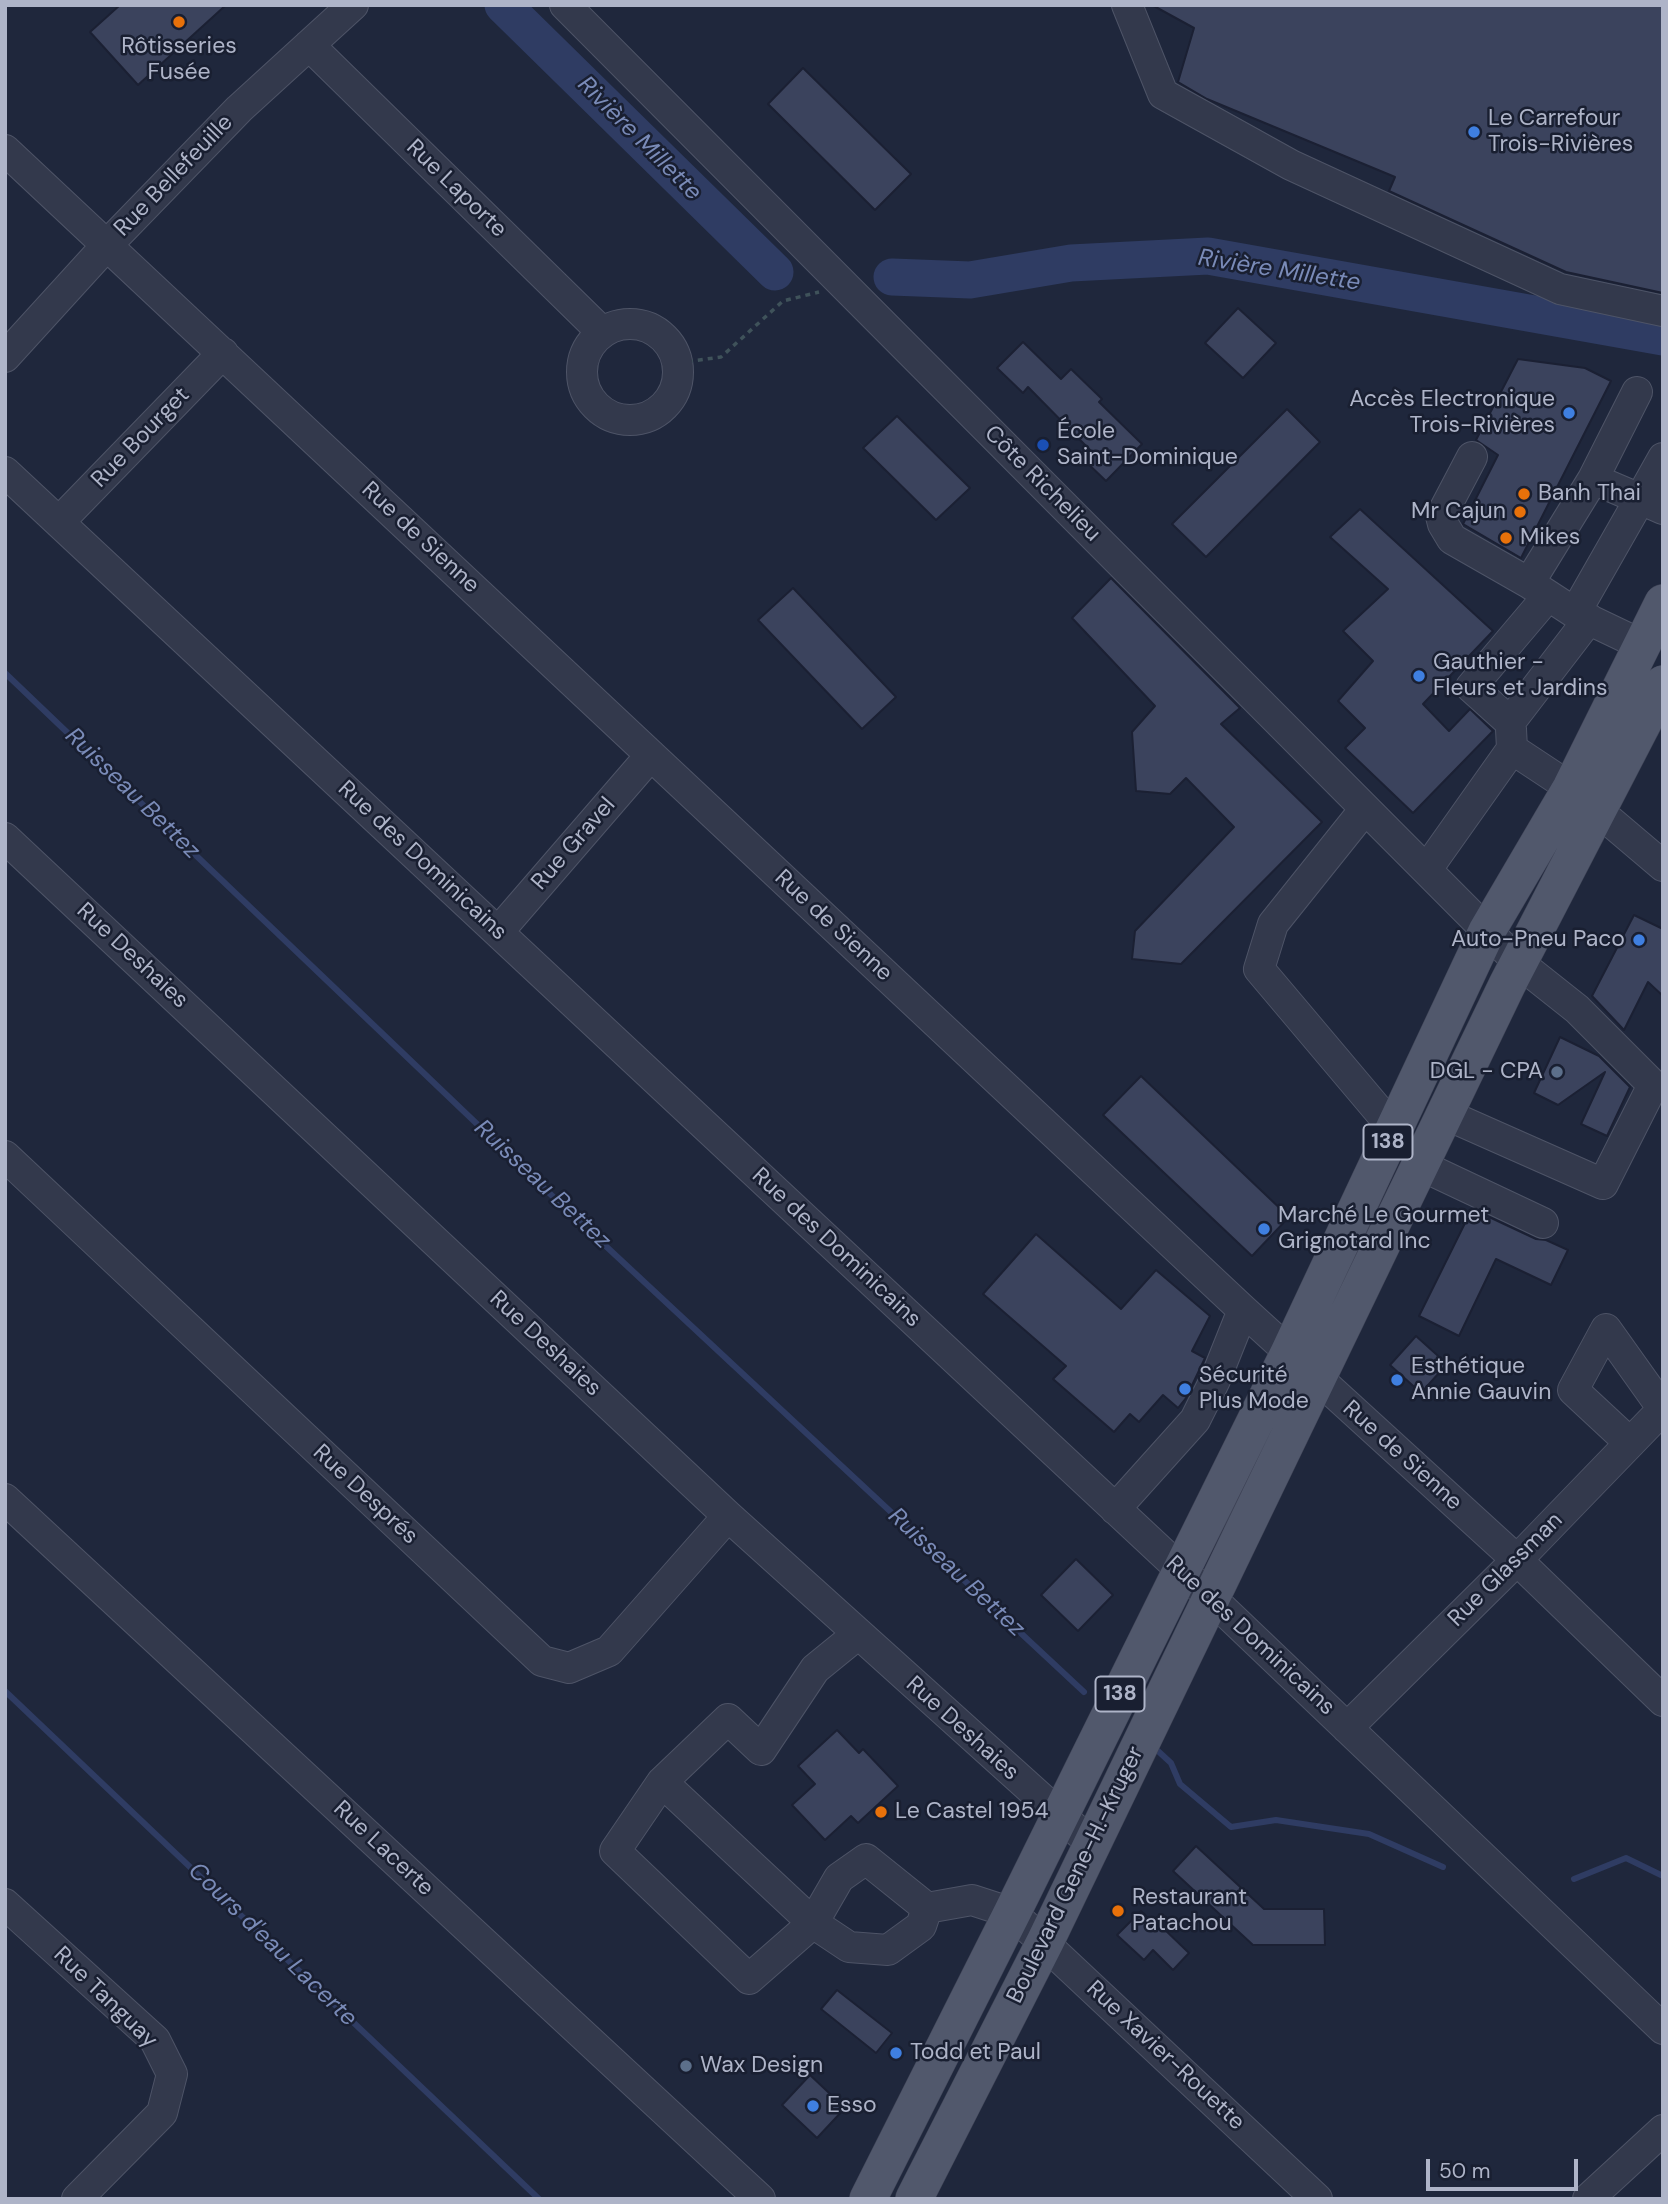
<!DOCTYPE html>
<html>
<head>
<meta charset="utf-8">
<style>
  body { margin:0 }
  #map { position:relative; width:1668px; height:2204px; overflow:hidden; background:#1f273c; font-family:"DM Sans",sans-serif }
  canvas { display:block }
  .frame { position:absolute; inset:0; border:7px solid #aeb4c8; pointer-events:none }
  .scale { position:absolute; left:1426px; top:2159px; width:152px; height:32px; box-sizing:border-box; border:4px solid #aeb4c8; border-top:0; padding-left:9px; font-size:21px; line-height:24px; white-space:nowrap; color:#aeb4c8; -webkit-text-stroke:5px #191f31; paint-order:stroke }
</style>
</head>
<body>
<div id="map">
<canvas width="1668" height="2204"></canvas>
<div class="frame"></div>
<div class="scale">50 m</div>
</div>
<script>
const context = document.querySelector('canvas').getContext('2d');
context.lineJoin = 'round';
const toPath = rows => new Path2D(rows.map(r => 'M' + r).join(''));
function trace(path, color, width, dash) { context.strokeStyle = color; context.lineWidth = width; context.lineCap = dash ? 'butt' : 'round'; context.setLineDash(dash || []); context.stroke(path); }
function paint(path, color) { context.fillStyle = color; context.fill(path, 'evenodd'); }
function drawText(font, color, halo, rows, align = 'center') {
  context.font = font + ' "DM Sans",sans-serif'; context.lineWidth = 5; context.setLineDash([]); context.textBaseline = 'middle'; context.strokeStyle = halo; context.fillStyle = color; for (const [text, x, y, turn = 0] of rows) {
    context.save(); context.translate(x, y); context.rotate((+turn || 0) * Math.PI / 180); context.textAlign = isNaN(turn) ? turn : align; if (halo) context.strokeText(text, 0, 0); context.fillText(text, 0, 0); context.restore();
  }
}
const stream = toPath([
  [5,673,566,1209,1084,1692],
  [5,1691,539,2199],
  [1158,1751,1171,1763,1180,1784,1231,1827,1276,1820,1369,1834,1443,1867],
  [1574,1879,1626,1858,1663,1876]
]);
const river = toPath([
  [503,5,775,272],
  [892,277,970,280,1071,263,1208,256,1663,337]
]);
const building = toPath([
  [120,5,226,5,138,85,90,32,120,5],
  [1152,5,1663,5,1663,293,1566,272,1389,191,1395,177,1207,99,1178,82,1194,28,1152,5],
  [803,68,911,174,875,210,768,104,803,68],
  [1238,308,1276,343,1243,378,1205,343,1238,308],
  [1023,342,1061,379,1071,369,1102,399,1099,402,1142,444,1106,481,1082,458,1090,450,1028,387,1023,393,997,368,1023,342],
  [1518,359,1585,368,1611,381,1521,558,1463,524,1498,455,1476,440,1518,359],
  [1287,409,1320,442,1206,557,1172,524,1287,409],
  [897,416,970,488,936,520,863,448,897,416],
  [1360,509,1493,631,1423,704,1449,731,1470,709,1493,731,1413,813,1345,748,1365,728,1338,701,1373,661,1343,631,1388,589,1330,537,1360,509],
  [1111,578,1240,708,1221,724,1322,822,1181,964,1132,959,1135,931,1234,827,1186,778,1170,794,1136,791,1132,732,1155,706,1072,618,1111,578],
  [793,588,896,697,862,729,758,620,793,588],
  [1634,915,1663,929,1663,996,1648,982,1624,1030,1592,996,1634,915],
  [1560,1037,1599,1056,1630,1087,1607,1136,1581,1124,1605,1072,1558,1105,1534,1093,1560,1037],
  [1141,1076,1289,1217,1252,1256,1103,1115,1141,1076],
  [1472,1209,1536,1239,1546,1240,1568,1250,1551,1285,1496,1259,1459,1336,1419,1316,1472,1209],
  [1036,1234,1121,1309,1156,1270,1210,1316,1192,1351,1205,1358,1186,1398,1178,1408,1163,1395,1139,1422,1130,1414,1114,1432,1053,1379,1066,1366,983,1294,1036,1234],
  [1416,1336,1447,1364,1421,1393,1390,1365,1416,1336],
  [1076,1559,1113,1595,1078,1631,1041,1595,1076,1559],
  [837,1730,859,1753,863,1749,898,1786,858,1823,851,1816,825,1840,792,1805,815,1784,798,1766,837,1730],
  [1196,1846,1264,1909,1324,1909,1325,1945,1253,1945,1173,1871,1196,1846],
  [1141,1911,1159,1929,1162,1927,1189,1953,1173,1970,1153,1950,1144,1960,1117,1935,1141,1911],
  [837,1990,892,2033,876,2053,821,2009,837,1990],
  [810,2075,845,2108,817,2138,782,2105,810,2075]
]);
const path = toPath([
  [678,363,721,357,783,301,819,292]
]);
const minor = toPath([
  [565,5,1519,963,1577,1009,1653,1085,1603,1184,1445,1114],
  [1127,5,1163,94,1291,165,1560,289,1663,311],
  [309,45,602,332],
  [5,150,1243,1310,1517,1560,1663,1701],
  '582 372a48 48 0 1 1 96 0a48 48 0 1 1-96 0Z',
  [5,357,107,245,239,109,353,5],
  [1472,457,1441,516,1443,524,1452,539,1529,583],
  [1663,458,1640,499,1663,509],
  [5,472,1211,1598,1663,2029],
  [1593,479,1529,583,1575,613,1642,645],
  [59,522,223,353],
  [1548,596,1471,687,1510,722,1589,619],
  [1575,613,1640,499,1593,479,1637,392],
  [1512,749,1571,788,1663,866],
  [1365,809,1273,924,1259,969,1394,1129],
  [5,838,728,1516,1092,1844],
  [1427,869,1512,749,1511,729],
  [498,932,651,755],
  [5,1156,542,1661,569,1668,609,1651,728,1516],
  [1420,1165,1543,1223],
  [1630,1443,1573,1390,1606,1329,1663,1409],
  [5,1499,760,2199],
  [1115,1509,1195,1420,1215,1380,1243,1310],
  [858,1634,815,1669,761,1750,728,1719,662,1782,615,1851,749,1979,813,1923,839,1878,866,1859,927,1908,972,1900,1012,1913,1317,2199],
  [1347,1728,1517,1560,1663,1409],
  [662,1782,813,1923,849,1947,888,1950,921,1926,927,1908],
  [5,1904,155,2040,172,2074,162,2113,77,2199],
  [1588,2199,1663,2130]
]);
const major = toPath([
  [868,2199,1012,1913,1289,1353,1487,931,1571,788,1663,603],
  [914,2199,1045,1942,1507,985,1663,684]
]);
const markers = [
  [179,22,7,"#e8710a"],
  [1474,132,7,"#3f7fe0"],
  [1569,413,7,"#3f7fe0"],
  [1043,445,7,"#1a4fb4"],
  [1524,494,7,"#e8710a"],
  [1520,512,7,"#e8710a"],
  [1506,538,7,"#e8710a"],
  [1419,676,7,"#3f7fe0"],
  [1639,940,7,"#3f7fe0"],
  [1557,1072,7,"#5c6f8a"],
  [1264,1229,7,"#3f7fe0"],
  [1397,1380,7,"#3f7fe0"],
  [1185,1389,7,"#3f7fe0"],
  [881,1812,7,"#e8710a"],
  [1118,1911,7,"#e8710a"],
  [896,2053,7,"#3f7fe0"],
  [686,2066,7,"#5c6f8a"],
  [813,2106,7,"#3f7fe0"]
];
const shields = [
  [1388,1142,49],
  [1120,1694,49]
];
const shieldNames = [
  ["138",1388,1142],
  ["138",1120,1694]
];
const poiNames = [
  ["Rôtisseries",179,47,"center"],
  ["Fusée",179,73,"center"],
  ["Le Carrefour",1488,119],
  ["Trois-Rivières",1488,145],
  ["Accès Electronique",1555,400,"right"],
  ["Trois-Rivières",1555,426,"right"],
  ["École",1057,432],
  ["Saint-Dominique",1057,458],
  ["Banh Thai",1538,494],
  ["Mr Cajun",1506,512,"right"],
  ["Mikes",1520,538],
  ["Gauthier -",1433,663],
  ["Fleurs et Jardins",1433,689],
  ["Auto-Pneu Paco",1625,940,"right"],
  ["DGL - CPA",1543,1072,"right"],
  ["Marché Le Gourmet",1278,1216],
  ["Grignotard Inc",1278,1242],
  ["Esthétique",1411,1367],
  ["Annie Gauvin",1411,1393],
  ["Sécurité",1199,1376],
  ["Plus Mode",1199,1402],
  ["Le Castel 1954",895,1812],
  ["Restaurant",1132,1898],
  ["Patachou",1132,1924],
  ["Todd et Paul",910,2053],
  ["Wax Design",700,2066],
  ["Esso",827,2106]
];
const streetNames = [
  ["Rue Bellefeuille",174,176,-46],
  ["Rue Laporte",456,189,44],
  ["Rue Bourget",141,438,-46],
  ["Côte Richelieu",1042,484,45],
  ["Rue de Sienne",420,538,43],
  ["Rue Gravel",574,844,-49],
  ["Rue des Dominicains",422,861,43],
  ["Rue de Sienne",833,926,43],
  ["Rue Deshaies",132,956,43],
  ["Rue des Dominicains",836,1248,43],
  ["Rue Deshaies",545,1344,43],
  ["Rue de Sienne",1402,1456,42],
  ["Rue Després",365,1495,43],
  ["Rue Glassman",1506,1570,-45],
  ["Rue des Dominicains",1250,1636,43],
  ["Rue Deshaies",962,1729,42],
  ["Rue Lacerte",383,1849,43],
  ["Boulevard Gene-H.-Kruger",1076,1875,-64],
  ["Rue Tanguay",105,1998,44],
  ["Rue Xavier-Rouette",1165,2056,43]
];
const waterNames = [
  ["Rivière Millette",639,139,45],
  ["Rivière Millette",1279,271,9],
  ["Ruisseau Bettez",132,794,44],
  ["Ruisseau Bettez",542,1185,43],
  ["Ruisseau Bettez",956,1573,43],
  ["Cours d'eau Lacerte",272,1945,44]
];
trace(stream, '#2f3c63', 6);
trace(river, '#2f3c63', 37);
paint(building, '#3b435d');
trace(building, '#1b2033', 2);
trace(minor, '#4e5467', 32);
trace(major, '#3d4255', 38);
trace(path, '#3f525a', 3.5, [5, 5]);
trace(minor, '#33394c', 30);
trace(major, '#51586c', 37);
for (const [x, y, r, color] of markers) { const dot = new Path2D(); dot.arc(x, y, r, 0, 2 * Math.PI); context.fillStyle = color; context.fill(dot); trace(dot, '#191f31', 2.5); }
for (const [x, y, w] of shields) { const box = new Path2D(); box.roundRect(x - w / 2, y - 17.5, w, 35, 5); context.fillStyle = '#191f31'; context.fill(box); trace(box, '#aeb4c8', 2); }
drawText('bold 21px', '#aeb4c8', null, shieldNames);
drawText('23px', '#aeb4c8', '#191f31', poiNames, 'left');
drawText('23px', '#aeb4c8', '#191f31', streetNames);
drawText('italic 24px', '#7a8bb8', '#191f31', waterNames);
</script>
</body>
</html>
